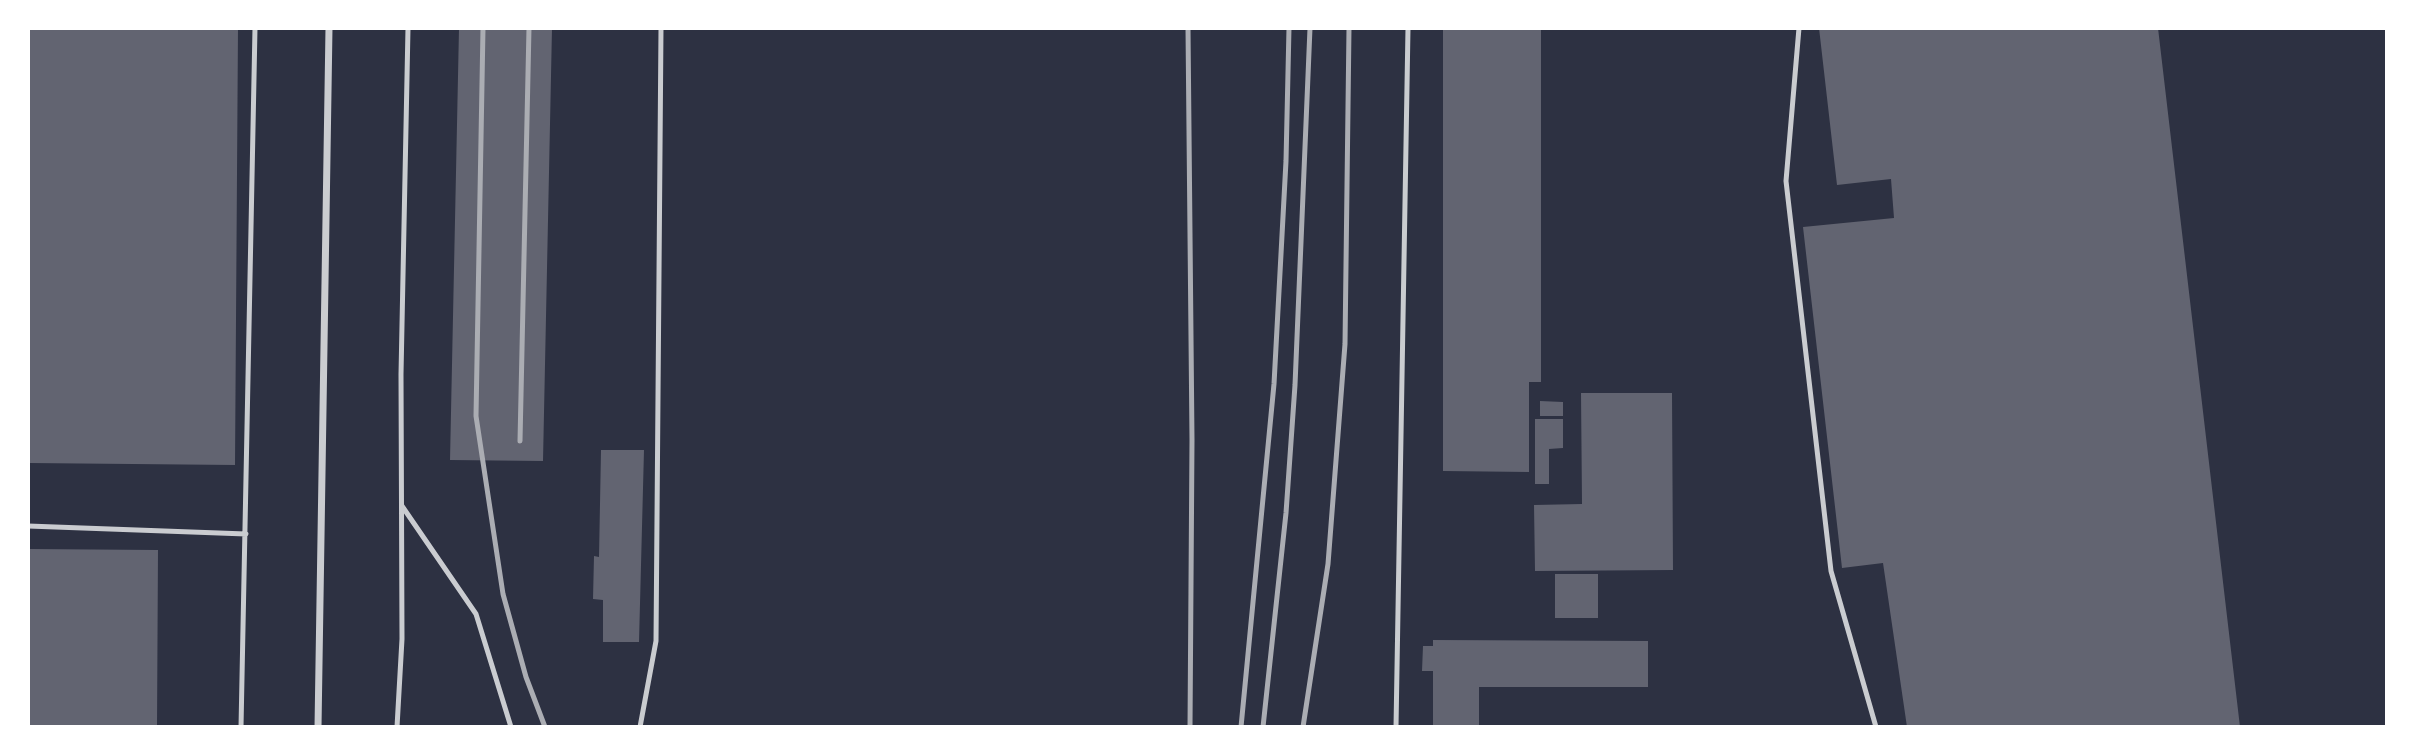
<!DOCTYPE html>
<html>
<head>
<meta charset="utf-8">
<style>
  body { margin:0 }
  #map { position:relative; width:2415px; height:755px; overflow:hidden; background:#2d3142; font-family:Literata,serif }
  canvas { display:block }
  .frame { position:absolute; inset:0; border:30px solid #fff; pointer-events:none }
</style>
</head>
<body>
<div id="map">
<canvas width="2415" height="755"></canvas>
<div class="frame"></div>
</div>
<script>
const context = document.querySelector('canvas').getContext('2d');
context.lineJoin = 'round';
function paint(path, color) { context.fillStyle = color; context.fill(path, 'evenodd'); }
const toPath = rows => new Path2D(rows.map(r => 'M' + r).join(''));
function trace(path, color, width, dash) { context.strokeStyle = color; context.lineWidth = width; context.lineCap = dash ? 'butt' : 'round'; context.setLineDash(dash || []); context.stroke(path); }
const building = toPath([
  [28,28,238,28,235,465,28,463],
  [459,28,552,28,543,461,450,460],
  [1443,28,1541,28,1541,382,1529,382,1529,472,1443,471],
  [1819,28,2158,28,2240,727,1907,727,1883,563,1842,568,1803,227,1894,218,1891,179,1837,185],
  [1581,393,1672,393,1673,570,1535,571,1534,505,1582,504],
  [1540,401,1563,402,1563,416,1540,416],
  [1535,419,1563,419,1563,448,1549,449,1549,484,1535,484],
  [601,450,644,450,639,642,603,642,603,600,593,599,594,556,599,557],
  [28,549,158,550,157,727,28,727],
  [1555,574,1598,574,1598,618,1555,618],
  [1433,640,1648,641,1648,687,1479,687,1479,727,1433,727,1433,671,1422,671,1423,646,1433,646]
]);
const service = toPath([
  [1799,28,1786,181,1831,571,1876,727],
  [402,506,476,614,511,727],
  [28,526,246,534],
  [241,727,255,28],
  [397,727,402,639,401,374,408,28],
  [640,727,656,641,661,28],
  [1396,727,1408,28]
]);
const minor = toPath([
  [318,727,329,28]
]);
const rail = toPath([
  [483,28,476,416,503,594,526,677,545,727],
  [1188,28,1192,440,1190,727],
  [520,441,529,28],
  [1241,727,1274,384,1286,161,1289,28],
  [1263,727,1286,513,1295,385,1310,28],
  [1303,727,1328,564,1345,344,1349,28]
]);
paint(building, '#626471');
trace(service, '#caccd0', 5);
trace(minor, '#caccd0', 7);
trace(rail, '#abadb3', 5);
</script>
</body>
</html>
